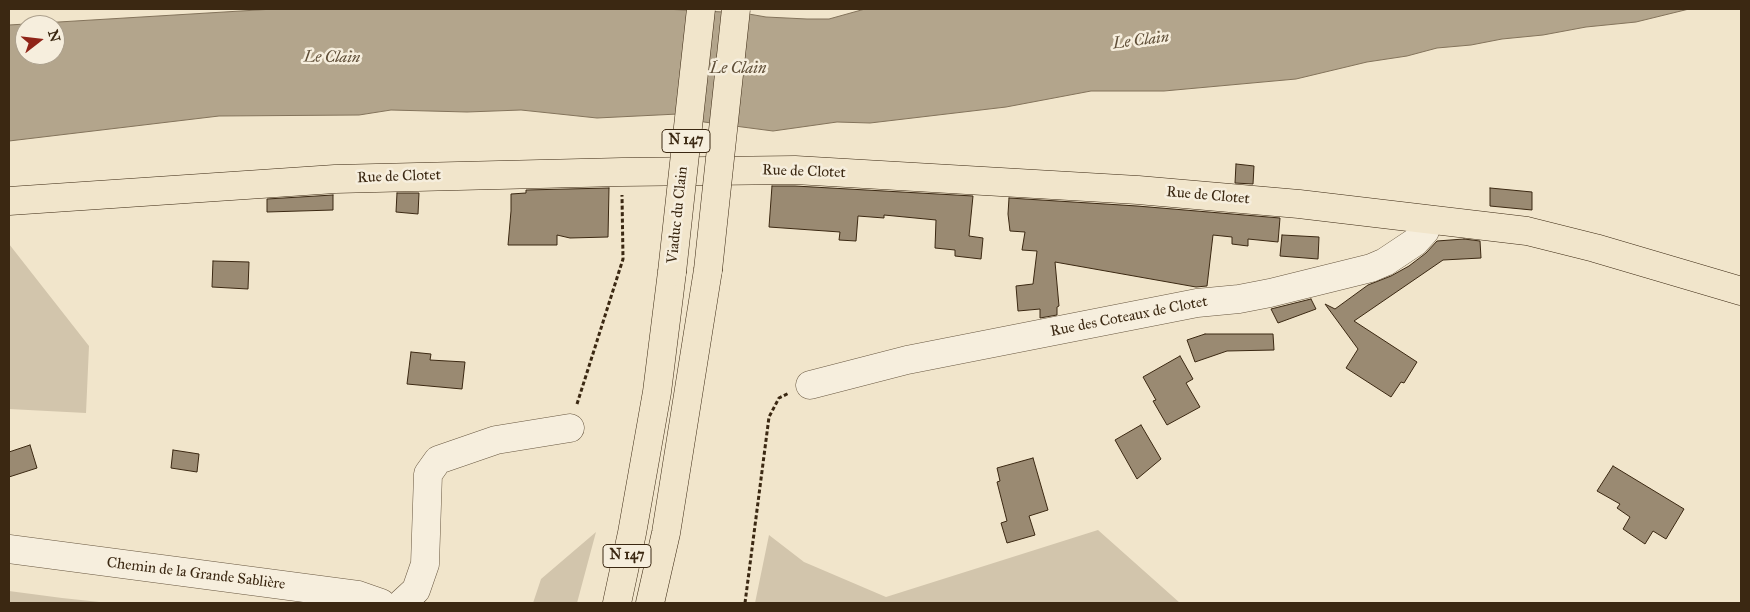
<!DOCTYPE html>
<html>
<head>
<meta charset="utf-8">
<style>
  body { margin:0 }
  #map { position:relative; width:1750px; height:612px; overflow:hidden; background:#f1e5cb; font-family:"IM FELL Great Primer",serif }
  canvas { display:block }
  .frame { position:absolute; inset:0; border:10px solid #3b2812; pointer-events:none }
  .north { position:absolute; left:15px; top:15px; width:50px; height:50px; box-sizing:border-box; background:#f6eedd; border:1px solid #ab9f8c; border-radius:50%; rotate:74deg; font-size:14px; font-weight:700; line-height:20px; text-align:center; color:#3b2812 }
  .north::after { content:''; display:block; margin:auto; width:18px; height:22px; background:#8f2418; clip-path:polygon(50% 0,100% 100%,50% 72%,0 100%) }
</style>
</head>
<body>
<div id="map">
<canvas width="1750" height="612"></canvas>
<div class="frame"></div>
<div class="north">N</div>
</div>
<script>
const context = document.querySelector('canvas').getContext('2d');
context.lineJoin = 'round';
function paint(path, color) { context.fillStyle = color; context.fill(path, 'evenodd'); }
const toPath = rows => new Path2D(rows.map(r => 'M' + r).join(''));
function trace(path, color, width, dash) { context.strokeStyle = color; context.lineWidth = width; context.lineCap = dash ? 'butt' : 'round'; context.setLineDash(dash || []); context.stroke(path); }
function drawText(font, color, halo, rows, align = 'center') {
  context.font = font + ' "IM FELL Great Primer",serif'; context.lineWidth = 5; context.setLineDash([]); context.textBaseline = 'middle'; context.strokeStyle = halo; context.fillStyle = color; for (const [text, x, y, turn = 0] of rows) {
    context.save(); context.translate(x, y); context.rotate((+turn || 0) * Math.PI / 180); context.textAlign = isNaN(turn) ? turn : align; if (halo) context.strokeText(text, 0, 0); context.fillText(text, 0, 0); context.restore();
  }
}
const green = toPath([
  [9,244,89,346,86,413,9,409],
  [1098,530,1180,603,755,603,769,535,804,562,886,597],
  [596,532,577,603,533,603,541,579],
  [9,591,62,598,109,603,9,603]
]);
const water = toPath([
  [274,9,664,9,743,13,766,17,807,19,829,19,865,9,1689,9,1636,22,1586,27,1543,35,1502,39,1471,45,1437,48,1407,56,1367,62,1296,79,1164,91,1091,91,1006,107,870,123,837,122,773,131,704,122,678,114,597,118,521,110,467,112,391,110,359,115,219,116,9,141,9,25,274,9],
  [25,25,55,25,55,55,25,55,25,25]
]);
const building = toPath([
  [1236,164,1254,166,1253,184,1235,183,1236,164],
  [772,186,795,186,973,196,969,236,983,238,981,259,955,256,955,250,935,248,936,220,884,215,884,218,858,216,856,241,839,240,840,232,769,227,772,186],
  [609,188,608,237,570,238,557,235,557,245,508,245,511,211,511,194,526,193,526,190,609,188],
  [1490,188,1532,192,1532,210,1490,206,1490,188],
  [397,193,419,193,418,214,396,212,397,193],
  [333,195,333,210,267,212,267,199,333,195],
  [1009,198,1137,206,1280,218,1278,242,1248,239,1248,246,1232,244,1232,237,1213,235,1207,286,1196,287,1055,262,1059,306,1057,307,1057,315,1040,318,1040,309,1018,311,1016,286,1033,284,1037,251,1022,250,1025,232,1010,231,1008,214,1009,198],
  [1282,235,1319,237,1318,259,1280,256,1282,235],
  [1464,239,1480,241,1481,258,1443,260,1354,321,1417,362,1404,383,1401,382,1391,397,1346,368,1358,349,1325,304,1335,309,1368,285,1391,276,1409,266,1426,253,1437,241,1464,239],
  [213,261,249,262,248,289,212,287,213,261],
  [1311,299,1316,309,1278,323,1271,309,1311,299],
  [1205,334,1273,334,1274,350,1227,351,1195,362,1187,340,1205,334],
  [411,352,431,354,430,360,465,362,462,389,407,384,411,352],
  [1180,356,1193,379,1186,383,1200,407,1167,425,1153,401,1156,400,1143,377,1180,356],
  [1141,425,1161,459,1137,479,1115,440,1141,425],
  [30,445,37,468,9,477,9,452,30,445],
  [173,450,199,454,197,472,171,468,173,450],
  [1033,458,1048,510,1029,516,1035,535,1007,543,1001,523,1007,521,997,482,1000,481,997,468,1033,458],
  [1613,466,1684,509,1666,539,1653,531,1645,544,1623,529,1630,517,1617,508,1620,504,1597,491,1613,466]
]);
const path = toPath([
  [577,404,623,259,622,195],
  [745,603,769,417,779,398,789,393]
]);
const minor = toPath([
  [810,385,907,360,1197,303,1239,299,1270,293,1371,268,1385,262,1415,242,1425,231,1428,220],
  [9,549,358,595,381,603],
  [402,603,416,590,425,564,428,474,438,460,496,440,570,428]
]);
const major = toPath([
  [9,201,335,179,622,172,795,170,1138,190,1299,204,1527,231,1595,248,1741,291]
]);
const highway = toPath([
  [617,603,632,533,657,392,672,272],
  [650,603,666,533,708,270]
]);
const highwayBridge = toPath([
  [708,270,736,9],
  [672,272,701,9]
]);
const shields = [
  [686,141,48],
  [627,556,48]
];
const shieldNames = [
  ["N 147",686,141],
  ["N 147",627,556]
];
const streetNames = [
  ["Rue de Clotet",804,172,2],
  ["Rue de Clotet",399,177,-2],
  ["Rue de Clotet",1208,196,5],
  ["Viaduc du Clain",678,215,-84],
  ["Rue des Coteaux de Clotet",1129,317,-11],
  ["Chemin de la Grande Sablière",196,574,7]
];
const waterNames = [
  ["Le Clain",1141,41,-7],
  ["Le Clain",332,58,1],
  ["Le Clain",738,69]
];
paint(green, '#d2c5ac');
paint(water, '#b3a58c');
trace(water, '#83735b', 1);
paint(building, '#9a8a72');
trace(building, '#3b2812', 1);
trace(minor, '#685740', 29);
trace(major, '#3b2812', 29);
trace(highway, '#3b2812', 29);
trace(path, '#3b2812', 3, [4, 2.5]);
trace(minor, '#f6eedd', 28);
trace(major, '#f1e5cb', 28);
trace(highway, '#f1e5cb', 28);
trace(highwayBridge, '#3b2812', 29, []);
trace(highwayBridge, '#f1e5cb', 28);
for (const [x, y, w] of shields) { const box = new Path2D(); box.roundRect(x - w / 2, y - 11.5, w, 23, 4); context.fillStyle = '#f6eedd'; context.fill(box); trace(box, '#3b2812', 1); }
drawText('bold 14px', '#3b2812', null, shieldNames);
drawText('15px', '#3b2812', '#f6eedd', streetNames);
drawText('italic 16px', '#5f4e37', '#f6eedd', waterNames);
</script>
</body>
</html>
